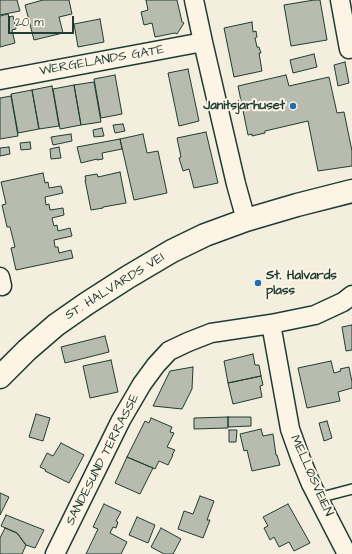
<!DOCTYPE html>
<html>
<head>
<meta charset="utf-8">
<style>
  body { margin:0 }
  #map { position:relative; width:352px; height:554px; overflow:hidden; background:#f3eede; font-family:"Architects Daughter",sans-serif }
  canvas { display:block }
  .scale { position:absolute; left:8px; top:16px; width:66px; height:18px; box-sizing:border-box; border:2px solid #1f3d34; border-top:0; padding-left:5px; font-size:12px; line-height:14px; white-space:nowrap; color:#1f3d34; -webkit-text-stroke:3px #fcf5e5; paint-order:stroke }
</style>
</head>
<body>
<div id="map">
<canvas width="352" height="554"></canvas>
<div class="scale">20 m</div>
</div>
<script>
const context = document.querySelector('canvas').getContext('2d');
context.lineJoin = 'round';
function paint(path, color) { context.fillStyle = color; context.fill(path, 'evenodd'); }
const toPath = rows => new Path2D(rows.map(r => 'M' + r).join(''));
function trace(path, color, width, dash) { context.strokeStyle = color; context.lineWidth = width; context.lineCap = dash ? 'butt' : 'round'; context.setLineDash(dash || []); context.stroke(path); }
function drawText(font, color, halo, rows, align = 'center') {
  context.font = font + ' "Architects Daughter",sans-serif'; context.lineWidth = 4; context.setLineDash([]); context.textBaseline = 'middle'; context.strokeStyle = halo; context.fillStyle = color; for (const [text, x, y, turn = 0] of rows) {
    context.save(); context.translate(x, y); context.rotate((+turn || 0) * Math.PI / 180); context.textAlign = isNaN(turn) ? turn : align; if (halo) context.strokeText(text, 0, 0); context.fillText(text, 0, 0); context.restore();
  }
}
const building = toPath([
  [0,0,17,0,20,11,0,15,0,0],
  [43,0,69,0,72,14,59,17,63,33,34,40,25,5,43,0],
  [146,0,177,0,182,22,184,23,177,34,175,33,155,37,152,23,144,25,141,12,148,10,146,0],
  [314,0,320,0,327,40,291,46,284,5,314,0],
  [8,14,9,17,13,16,16,29,12,30,15,43,0,47,0,16,8,14],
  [100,19,104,42,78,47,74,24,100,19],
  [252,22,253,32,256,31,257,37,255,38,257,47,259,47,261,53,259,53,262,71,234,77,224,28,252,22],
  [314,54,317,67,293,73,290,60,314,54],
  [345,62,349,83,338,86,334,65,345,62],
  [188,69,199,121,179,126,168,73,188,69],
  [115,75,122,114,101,118,94,79,115,75],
  [286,75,289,86,329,77,337,113,344,112,352,151,352,166,318,171,308,121,265,131,265,133,252,136,252,134,248,135,238,86,286,75],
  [94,82,101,122,81,125,74,85,94,82],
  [74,85,81,125,60,129,53,89,74,85],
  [52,86,59,126,39,129,32,90,52,86],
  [32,90,39,129,18,133,11,94,32,90],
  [11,96,18,136,0,139,0,98,11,96],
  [123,124,125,131,115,133,113,125,123,124],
  [102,128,104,136,94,137,93,130,102,128],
  [206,132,218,183,194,188,189,169,183,171,179,158,181,157,177,138,206,132],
  [71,134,72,141,53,145,51,137,71,134],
  [143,134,147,153,158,151,167,193,134,200,120,139,143,134],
  [120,139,122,149,102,153,103,159,97,160,97,159,81,163,77,147,120,139],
  [30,142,31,149,21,150,20,143,30,142],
  [9,147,10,154,0,156,0,148,9,147],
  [59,147,61,158,51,159,50,149,59,147],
  [120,172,126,203,103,207,103,208,91,210,85,180,86,180,85,176,97,174,98,177,120,172],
  [43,173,45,183,48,182,49,188,61,186,63,193,45,197,46,205,49,204,50,210,63,208,64,215,52,218,54,226,57,225,58,231,70,228,72,236,54,240,55,247,58,247,59,253,71,250,73,258,16,270,11,248,15,247,10,227,7,227,2,205,6,204,1,182,43,173],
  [352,325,352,350,346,351,342,327,352,325],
  [105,336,109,352,65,363,61,347,105,336],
  [253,354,255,365,259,365,261,376,228,383,224,361,253,354],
  [111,360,118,392,90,398,83,366,111,360],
  [331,361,334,373,341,371,340,369,349,367,352,382,352,388,338,392,340,401,307,408,298,368,331,361],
  [193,367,192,389,182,409,153,406,170,371,193,367],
  [261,376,263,385,260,386,262,397,233,404,228,383,261,376],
  [36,414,50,418,43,441,29,437,36,414],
  [228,417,251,417,251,426,228,427,228,417],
  [228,417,228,428,194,429,194,418,228,417],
  [151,418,172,427,170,432,174,433,167,447,175,450,172,455,173,455,168,465,159,461,155,469,127,457,145,421,149,423,151,418],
  [327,421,332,438,324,441,319,423,327,421],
  [261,429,263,436,273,434,276,455,277,455,280,465,252,471,247,450,244,451,240,434,261,429],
  [229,430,237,430,236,442,229,442,229,430],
  [61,443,84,455,69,483,45,471,46,470,40,467,47,453,53,456,61,443],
  [127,457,153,468,140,494,115,483,127,457],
  [0,493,9,497,0,515,0,493],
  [200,496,214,501,207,520,210,520,203,538,178,529,184,511,193,514,200,496],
  [104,504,121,512,116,521,118,522,116,528,113,527,110,533,127,542,121,554,86,554,98,529,93,527,104,504],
  [288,504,310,543,294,551,289,542,279,547,274,537,270,540,264,528,268,526,263,517,288,504],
  [6,515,44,530,35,548,26,545,17,533,1,526,6,515],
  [137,517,155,525,148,543,129,535,137,517],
  [5,528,17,533,26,545,22,554,0,554,0,538,5,528],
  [161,528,181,539,173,554,164,554,151,547,161,528]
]);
const lane = toPath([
  [318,498,352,489]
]);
const street = toPath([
  [194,0,203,42,236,184,246,220],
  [340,0,349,49],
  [0,80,203,42],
  [0,277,2,286],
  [271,324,290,429,300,457,311,484,347,554],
  [55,554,121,420,142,384,156,365,169,351,188,342,211,333,271,324,315,315,343,302,352,295]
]);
const primary = toPath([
  [0,377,27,350,56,325,86,304,128,277,172,251,205,235,246,220,297,205,352,191]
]);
const markers = [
  [293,106,4,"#1f6fb2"],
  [258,283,4,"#1f6fb2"]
];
const streetNames = [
  ["WERGELANDS GATE",102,61,-10],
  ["ST. HALVARDS VEI",115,287,-32],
  ["SANDESUND TERRASSE",103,460,-63],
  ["MELLØSVEIEN",311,476,66]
];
const poiNames = [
  ["Janitsjarhuset",285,106],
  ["St. Halvards",266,276,"left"],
  ["plass",266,291,"left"]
];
paint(building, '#b8bcae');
trace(building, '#1f3d34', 1);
trace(lane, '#1f3d34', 12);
trace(street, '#1f3d34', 21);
trace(primary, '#1f3d34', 25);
trace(lane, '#fcf5e5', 9);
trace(street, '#fcf5e5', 18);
trace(primary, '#fcf5e5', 22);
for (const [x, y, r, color] of markers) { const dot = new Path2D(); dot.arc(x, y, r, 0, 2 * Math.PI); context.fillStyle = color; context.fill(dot); trace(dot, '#fcf5e5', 1.5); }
drawText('13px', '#1f3d34', '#fcf5e5', streetNames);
drawText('bold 13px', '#1f3d34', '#fcf5e5', poiNames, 'right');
</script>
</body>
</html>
